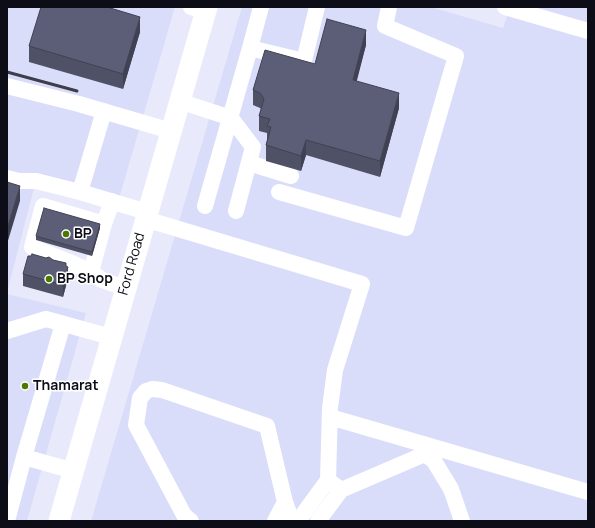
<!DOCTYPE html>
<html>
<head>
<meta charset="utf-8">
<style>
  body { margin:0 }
  #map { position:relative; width:595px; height:528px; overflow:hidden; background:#e8eafc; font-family:Manrope,sans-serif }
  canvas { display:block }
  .frame { position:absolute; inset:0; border:8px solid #0c0d16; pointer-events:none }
</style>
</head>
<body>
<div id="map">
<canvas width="595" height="528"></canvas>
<div class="frame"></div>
</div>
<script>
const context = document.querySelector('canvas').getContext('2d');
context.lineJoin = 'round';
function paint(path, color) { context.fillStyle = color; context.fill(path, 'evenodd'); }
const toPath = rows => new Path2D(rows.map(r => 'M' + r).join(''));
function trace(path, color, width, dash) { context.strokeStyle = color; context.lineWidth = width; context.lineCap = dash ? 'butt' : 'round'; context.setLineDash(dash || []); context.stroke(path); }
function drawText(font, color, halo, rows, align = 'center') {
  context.font = font + ' Manrope,sans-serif'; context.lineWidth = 3; context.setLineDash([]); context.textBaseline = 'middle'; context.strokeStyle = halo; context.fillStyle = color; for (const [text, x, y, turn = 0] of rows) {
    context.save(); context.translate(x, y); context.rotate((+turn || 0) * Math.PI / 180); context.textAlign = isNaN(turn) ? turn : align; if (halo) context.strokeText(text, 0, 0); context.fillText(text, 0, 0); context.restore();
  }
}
const built = toPath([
  [7,7,175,7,116,209,34,188,7,293],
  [242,7,431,7,503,28,510,7,588,7,588,521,91,521],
  [7,294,86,313,27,521,7,521]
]);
const minor = toPath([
  [191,7,206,11],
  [505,7,588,31],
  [250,48,261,7],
  [7,86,79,104,171,131],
  [179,101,231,118,253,147,236,211],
  [104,111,80,192,147,212],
  [249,163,291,176],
  [7,178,19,181,36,181,80,192],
  [279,192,406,228,456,56,385,26,389,7],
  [112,201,104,224,91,272,102,280,125,288],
  [205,206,250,48,304,61,317,7],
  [145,219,362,284,335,370,330,408,328,480,298,521],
  [91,272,74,264,32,247,43,206,104,224],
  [7,331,46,319,111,337],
  [330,417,588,492],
  [24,457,63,324],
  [328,480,341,490,425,454,434,461,451,489,462,521],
  [7,521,24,457,74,471],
  [191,521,184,515,136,425,140,398,146,391,152,389,162,390,267,426,285,502,292,521],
  [275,521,285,502],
  [318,521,341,490]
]);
const major = toPath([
  [59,521,207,7]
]);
const rail = toPath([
  [7,72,77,91]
]);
const wall = toPath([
  [140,32,123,89,29,62,29,46],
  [366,45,356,81,399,108,380,177,306,155,301,171,266,161,266,145,267,141,267,133,259,131,259,116,261,109,260,108,253,105,253,90,315,64],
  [100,228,92,256,36,240,36,236],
  [53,260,66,266,68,278,63,297,23,286,23,274]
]);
const shadedWall = toPath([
  [140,17,140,32,123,89,123,74],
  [366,30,366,45,353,96,353,80],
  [399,93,399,108,380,177,380,161],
  [306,140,306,155,301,171,301,156],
  [20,186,20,201,7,244,7,229],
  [100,224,100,228,92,256,92,252],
  [68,267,68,278,63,297,63,285]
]);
const building = toPath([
  [41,7,107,7,140,17,123,74,29,46,41,7],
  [327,19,366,30,353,80,399,93,380,161,306,140,301,156,266,145,271,127,267,126,270,119,259,116,264,99,260,93,253,90,265,50,315,64,327,19],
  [7,182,20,186,7,229,7,182],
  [44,208,100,224,92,252,36,236,44,208],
  [32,254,46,258,49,257,53,260,66,263,66,266,68,267,63,285,23,274,28,256,31,256,32,254]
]);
const markers = [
  [66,234,4,"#4a7900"],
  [49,279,4,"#4a7900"],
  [25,386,4,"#4a7900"]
];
const poiNames = [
  ["BP",74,234],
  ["BP Shop",57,279],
  ["Thamarat",33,386]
];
const streetNames = [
  ["Ford Road",132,264,-74]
];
paint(built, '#daddfa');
trace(minor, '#fff', 16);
trace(major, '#fff', 21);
trace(rail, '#3d3e49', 3);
paint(wall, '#4f5166');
paint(shadedWall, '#404253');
paint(building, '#5c5e77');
trace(building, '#404253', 1);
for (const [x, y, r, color] of markers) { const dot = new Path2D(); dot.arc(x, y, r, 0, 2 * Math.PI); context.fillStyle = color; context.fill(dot); trace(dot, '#fff', 1.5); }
drawText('bold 14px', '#0c0d16', '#fff', poiNames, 'left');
drawText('14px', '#0c0d16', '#fff', streetNames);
</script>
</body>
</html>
